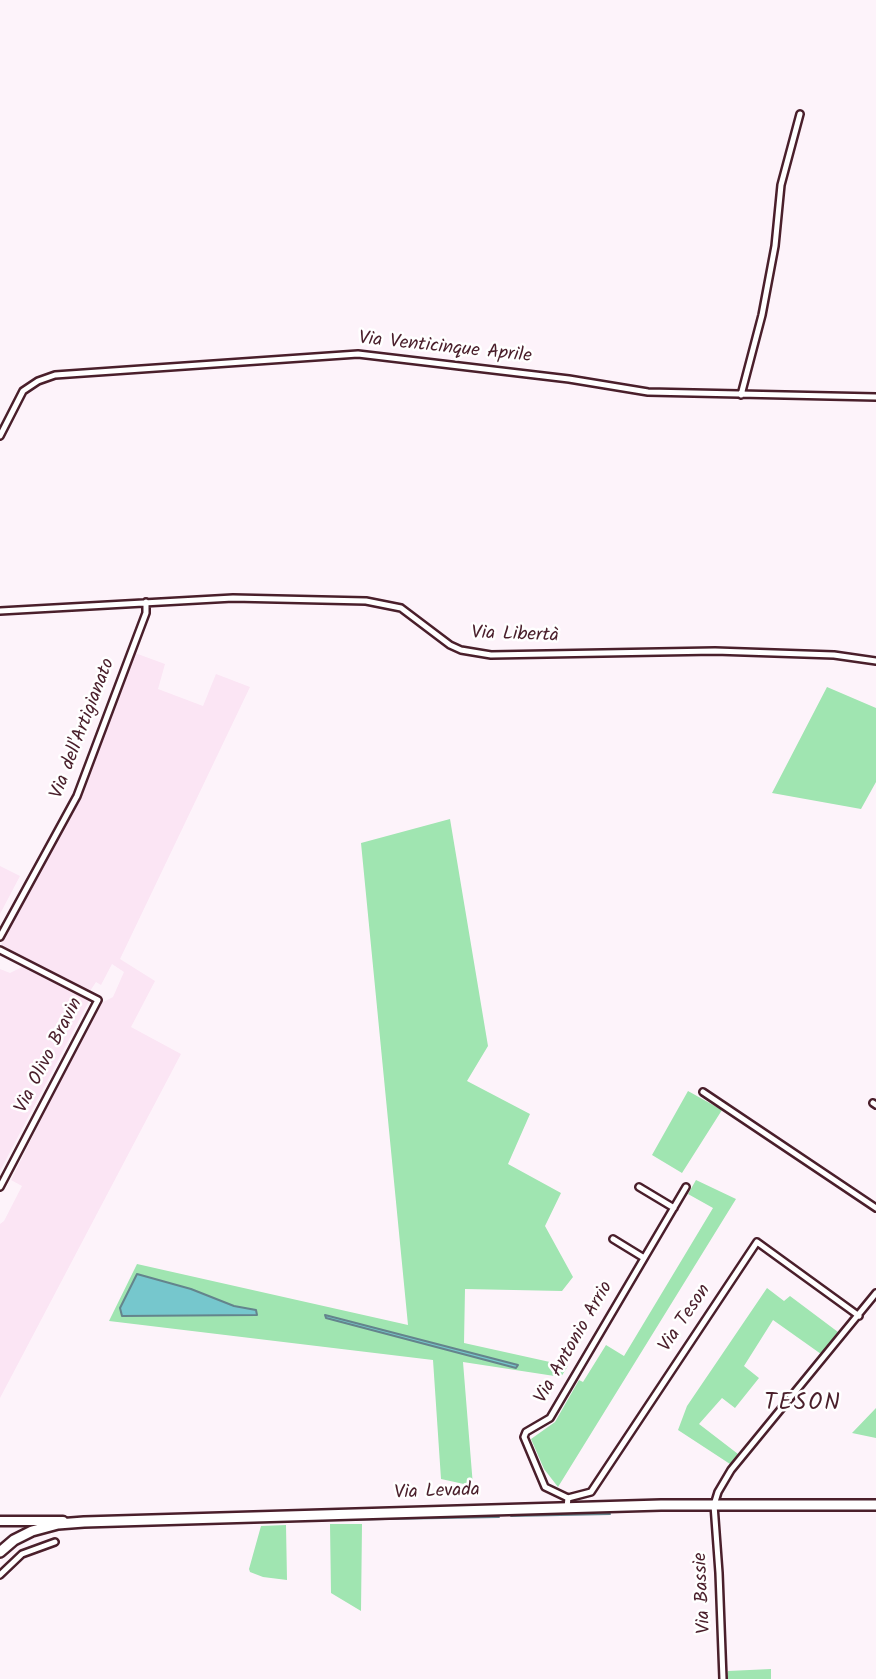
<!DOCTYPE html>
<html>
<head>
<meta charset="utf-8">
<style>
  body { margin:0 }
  canvas { display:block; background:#fdf3fa }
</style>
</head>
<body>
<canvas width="876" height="1679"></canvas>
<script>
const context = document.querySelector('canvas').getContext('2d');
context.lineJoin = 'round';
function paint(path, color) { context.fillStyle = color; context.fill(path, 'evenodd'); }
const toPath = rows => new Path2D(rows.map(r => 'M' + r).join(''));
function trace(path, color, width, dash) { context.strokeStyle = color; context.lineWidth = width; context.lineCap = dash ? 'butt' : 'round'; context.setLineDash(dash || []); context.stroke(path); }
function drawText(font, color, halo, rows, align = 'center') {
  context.font = font + ' Kalam,sans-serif'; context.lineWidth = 5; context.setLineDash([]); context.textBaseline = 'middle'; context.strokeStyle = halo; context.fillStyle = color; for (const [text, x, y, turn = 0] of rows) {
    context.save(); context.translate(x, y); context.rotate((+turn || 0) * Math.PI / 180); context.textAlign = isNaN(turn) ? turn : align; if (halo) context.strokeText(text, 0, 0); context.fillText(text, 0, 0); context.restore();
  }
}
const built = toPath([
  [135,653,165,664,158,689,203,706,216,674,250,687,120,959,155,981,131,1027,181,1054,0,1398,0,1224,4,1221,22,1186,11,1180,98,1005,113,997,124,972,112,964,101,985,96,982,90,991,0,947,82,796],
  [0,866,20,876,0,914],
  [22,967,89,1001,0,1171,0,969,10,973]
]);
const green = toPath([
  [827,687,876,708,876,782,861,809,772,793],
  [450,819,488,1046,467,1081,530,1114,508,1164,561,1193,545,1226,573,1277,562,1291,465,1289,464,1343,568,1366,561,1377,463,1362,473,1486,441,1479,433,1360,109,1321,137,1264,408,1325,361,843],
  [688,1091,722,1110,682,1173,652,1155],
  [696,1180,736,1199,558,1487,544,1469,531,1439,555,1422,579,1380,583,1382,606,1345,624,1356,713,1208,688,1194],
  [767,1288,784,1301,790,1296,838,1332,821,1354,773,1320,744,1366,759,1378,735,1408,722,1398,699,1424,738,1454,730,1464,678,1430,687,1406],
  [876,1408,876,1438,852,1433],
  [330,1524,362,1524,361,1611,331,1593],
  [286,1525,287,1580,263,1577,250,1572,249,1569,261,1526],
  [771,1669,771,1679,727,1679,728,1671]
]);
const water = toPath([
  [137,1274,191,1289,234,1306,256,1310,257,1315,122,1316,120,1308,137,1274],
  [325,1315,518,1365,516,1368,326,1318,325,1315]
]);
const stream = toPath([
  [511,1516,610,1514],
  [273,1521,499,1517]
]);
const street = toPath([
  [741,395,762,315,775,246,781,185,800,114],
  [0,436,23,391,38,381,55,375,358,354,569,379,648,392,876,397],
  [0,611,233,598,366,601,401,608,450,645,461,650,491,655,715,651,834,655,876,661],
  [0,937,77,796,146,613,146,602],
  [0,950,98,1000,0,1187],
  [703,1092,876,1208],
  [873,1103,876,1105],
  [639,1187,674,1208],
  [613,1239,644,1258],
  [568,1498,545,1487,524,1437,526,1432,550,1418,686,1187],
  [567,1507,568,1498,591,1492,757,1242,859,1316],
  [0,1575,22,1554,55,1542],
  [723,1679,719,1573,714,1505,718,1492,731,1470,876,1293]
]);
const secondary = toPath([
  [0,1521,63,1521]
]);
const primary = toPath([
  [0,1552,14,1540,32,1531,58,1524,84,1522,661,1505,876,1505]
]);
const streetNames = [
  ["Via Venticinque Aprile",445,349,6],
  ["Via Libertà",515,636,2],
  ["Via dell'Artigianato",84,729,-69],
  ["Via Olivo Bravin",50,1056,-63],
  ["Via Teson",686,1319,-56],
  ["Via Antonio Arrio",575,1343,-60],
  ["Via Levada",437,1493,-2],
  ["Via Bassie",704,1593,-93]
];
const quarterNames = [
  ["TESON",803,1405]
];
paint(built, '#fbe5f4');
paint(green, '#a0e5b1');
paint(water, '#76c7cd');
trace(water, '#64848c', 2);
trace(stream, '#64848c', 2);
trace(street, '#4a1f2b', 10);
trace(secondary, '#4a1f2b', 13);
trace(primary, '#4a1f2b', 14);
trace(street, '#fff', 5);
trace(secondary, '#fff', 8);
trace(primary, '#fff', 9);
drawText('19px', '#4a1f2b', '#fff', streetNames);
context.letterSpacing = '2px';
drawText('23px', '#4a1f2b', '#fff', quarterNames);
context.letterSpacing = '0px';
</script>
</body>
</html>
